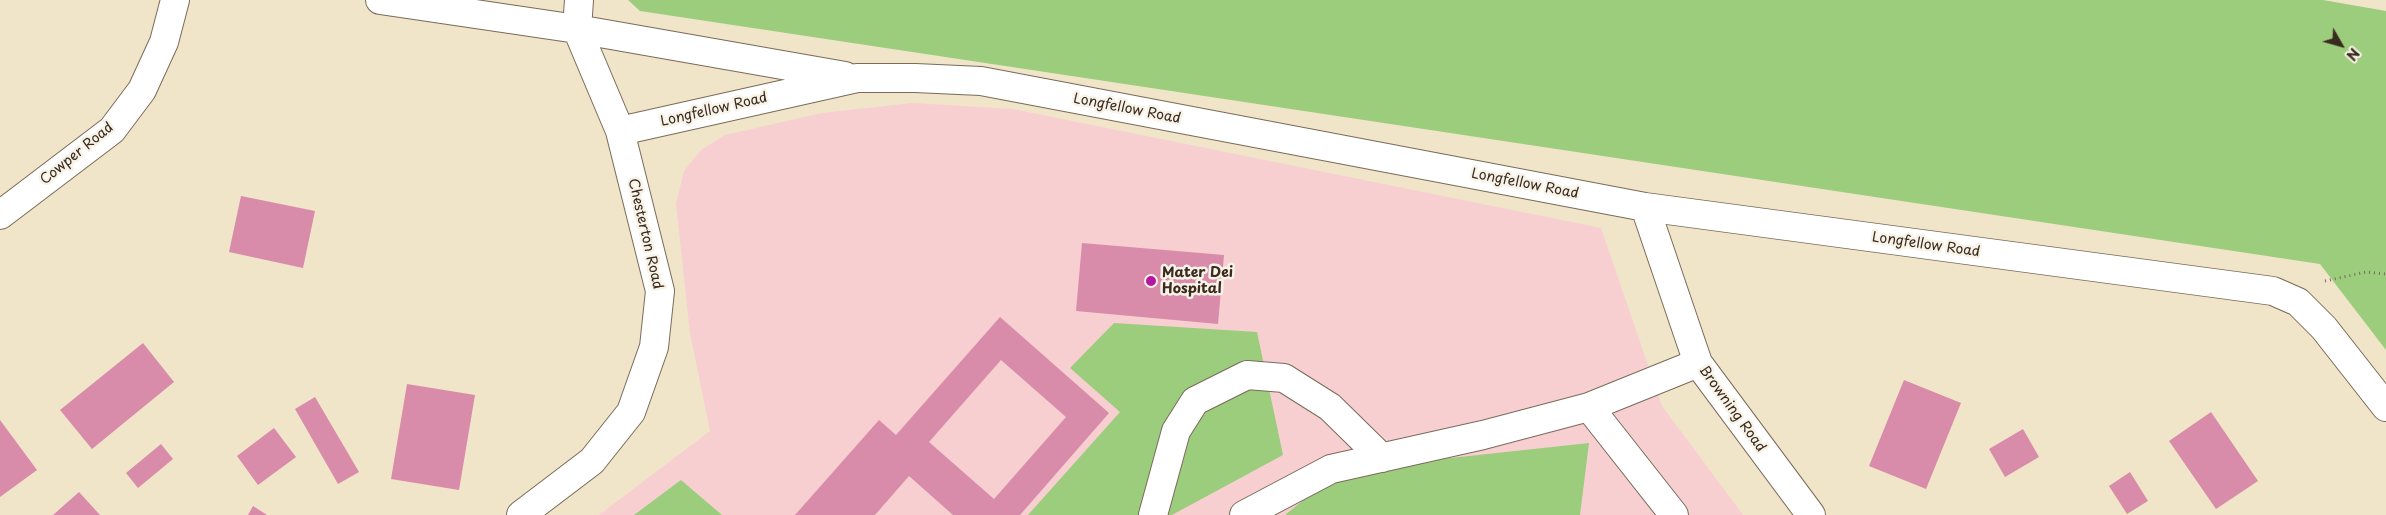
<!DOCTYPE html>
<html>
<head>
<meta charset="utf-8">
<style>
  body { margin:0 }
  #map { position:relative; width:2386px; height:515px; overflow:hidden; background:#f0e4c9; font-family:"Playpen Sans",sans-serif }
  canvas { display:block }
  .north { position:absolute; left:2316px; top:20px; width:50px; height:50px; -webkit-text-stroke:4px #f7f3e8; paint-order:stroke; rotate:128deg; font-size:14px; font-weight:700; line-height:20px; text-align:center; color:#3b2a1e }
  .north::after { content:''; display:block; margin:auto; width:18px; height:22px; background:#3b2a1e; clip-path:polygon(50% 0,100% 100%,50% 72%,0 100%) }
</style>
</head>
<body>
<div id="map">
<canvas width="2386" height="515"></canvas>
<div class="north">N</div>
</div>
<script>
const context = document.querySelector('canvas').getContext('2d');
context.lineJoin = 'round';
function paint(path, color) { context.fillStyle = color; context.fill(path, 'evenodd'); }
const toPath = rows => new Path2D(rows.map(r => 'M' + r).join(''));
function trace(path, color, width, dash) { context.strokeStyle = color; context.lineWidth = width; context.lineCap = dash ? 'butt' : 'round'; context.setLineDash(dash || []); context.stroke(path); }
function drawText(font, color, halo, rows, align = 'center') {
  context.font = font + ' "Playpen Sans",sans-serif'; context.lineWidth = 5; context.setLineDash([]); context.textBaseline = 'middle'; context.strokeStyle = halo; context.fillStyle = color; for (const [text, x, y, turn = 0] of rows) {
    context.save(); context.translate(x, y); context.rotate((+turn || 0) * Math.PI / 180); context.textAlign = isNaN(turn) ? turn : align; if (halo) context.strokeText(text, 0, 0); context.fillText(text, 0, 0); context.restore();
  }
}
const built = toPath([
  [912,103,1013,109,1601,228,1662,406,1743,515,599,515,710,431,690,333,676,204,684,171,701,150,725,135,822,113]
]);
const green = toPath([
  [628,0,2323,0,2386,11,2386,350,2320,264,640,11],
  [1114,323,1257,332,1283,455,1172,515,1028,515,1120,412,1070,368],
  [1589,443,1580,515,1285,515,1321,486,1404,463],
  [681,480,722,515,634,515]
]);
const building = toPath([
  [241,196,315,211,303,268,229,252],
  [1082,243,1224,255,1218,324,1076,311],
  [1000,317,1109,413,1020,515,953,515,909,476,875,515,795,515,879,420,896,435],
  [1001,360,1066,417,994,499,929,442],
  [143,343,174,382,92,449,60,410],
  [1904,380,1961,403,1926,489,1869,466],
  [407,384,475,395,459,490,391,479],
  [315,397,359,472,338,484,295,409],
  [2211,412,2258,481,2216,509,2169,441],
  [0,420,37,470,0,497],
  [274,428,296,457,258,485,237,456],
  [2023,429,2039,457,2005,477,1989,449],
  [161,444,173,459,138,488,126,473],
  [2130,472,2148,501,2127,514,2109,486],
  [79,492,100,515,53,515],
  [253,506,267,515,248,515]
]);
const path = toPath([
  [2325,281,2366,272,2386,274]
]);
const minor = toPath([
  [380,0,577,29,845,76],
  [620,131,857,78,915,78,981,81,1645,207,2273,291,2298,302,2324,328,2386,407],
  [1645,207,1698,363,1811,515],
  [0,215,112,130,142,90,164,42,175,0],
  [1589,407,1674,515],
  [521,515,592,461,631,412,654,347,660,291,620,131,577,29,579,0],
  [1153,515,1176,431,1195,401,1247,375,1284,378,1330,407,1382,458],
  [1244,515,1331,469,1483,435,1589,407,1698,363]
]);
const markers = [
  [1151,281,6,"#b5179e"]
];
const streetNames = [
  ["Longfellow Road",1127,109,11],
  ["Longfellow Road",714,110,-13],
  ["Cowper Road",77,154,-39],
  ["Longfellow Road",1525,184,11],
  ["Chesterton Road",645,234,77],
  ["Longfellow Road",1926,245,8],
  ["Browning Road",1732,409,54]
];
const poiNames = [
  ["Mater Dei",1162,273],
  ["Hospital",1162,289]
];
paint(built, '#f7cfd1');
paint(green, '#9ccd7d');
paint(building, '#d88caa');
trace(minor, '#7a6b5a', 30);
trace(path, '#7a6b5a', 3, [1, 4]);
trace(minor, '#fff', 28);
for (const [x, y, r, color] of markers) { const dot = new Path2D(); dot.arc(x, y, r, 0, 2 * Math.PI); context.fillStyle = color; context.fill(dot); trace(dot, '#f7f3e8', 2); }
drawText('14px', '#3b2a1e', '#f7f3e8', streetNames);
drawText('bold 14px', '#3b2a1e', '#f7f3e8', poiNames, 'left');
</script>
</body>
</html>
